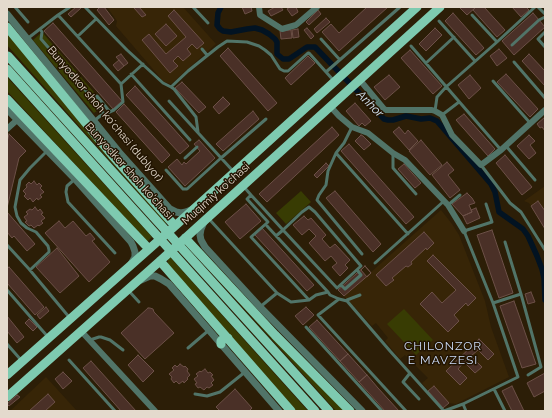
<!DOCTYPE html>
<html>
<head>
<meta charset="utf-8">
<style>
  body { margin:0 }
  #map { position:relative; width:552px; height:418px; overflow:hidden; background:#2c1e07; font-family:Raleway,sans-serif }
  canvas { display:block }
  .frame { position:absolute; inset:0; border:8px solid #e4dacd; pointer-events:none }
</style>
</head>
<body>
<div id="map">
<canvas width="552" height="418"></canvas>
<div class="frame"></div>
</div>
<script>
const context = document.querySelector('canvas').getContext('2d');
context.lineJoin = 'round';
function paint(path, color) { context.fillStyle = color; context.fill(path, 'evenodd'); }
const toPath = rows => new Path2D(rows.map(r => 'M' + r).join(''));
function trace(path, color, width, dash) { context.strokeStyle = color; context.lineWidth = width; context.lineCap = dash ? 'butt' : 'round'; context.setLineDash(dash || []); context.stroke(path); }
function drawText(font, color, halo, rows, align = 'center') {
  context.font = font + ' Raleway,sans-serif'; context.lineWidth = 3; context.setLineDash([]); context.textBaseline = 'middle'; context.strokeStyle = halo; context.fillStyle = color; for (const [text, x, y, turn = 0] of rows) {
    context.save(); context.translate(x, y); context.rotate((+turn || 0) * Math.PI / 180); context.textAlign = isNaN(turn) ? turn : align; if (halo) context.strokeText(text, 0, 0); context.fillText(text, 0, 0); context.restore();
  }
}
const built = toPath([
  [107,7,183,7,216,44,171,84,164,82,116,26,117,21],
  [545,186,545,229,529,203,524,201],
  [441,210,452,224,459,235,485,301,491,327,509,377,456,404,448,403,443,408,422,383,428,378,405,355,400,359,385,341,388,338,376,323,372,326,344,296],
  [46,377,77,411,10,411]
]);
const green = toPath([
  [7,31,165,220,166,224,7,45],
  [42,32,105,105,94,113,33,40],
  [7,77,152,237,147,242,7,91],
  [301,191,311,202,286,224,276,213],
  [185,243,345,411,336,411],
  [170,257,308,411,295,411,168,265,168,259],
  [404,309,433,340,416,355,387,324]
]);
const canal = toPath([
  [221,7,218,13,217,25,220,29,223,31,231,32,247,29,255,28,262,30,269,34,275,39,277,42,277,54,283,59,289,59,307,47,315,47,384,119,388,120,393,120,406,116,421,119,430,118,437,121,491,184,495,192,499,212,523,229,528,236,537,256,542,269,544,278,545,300]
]);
const building = toPath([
  [76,7,80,7,81,8,71,17,68,14,76,7],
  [100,7,104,7,114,20,109,25,97,10,100,7],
  [136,7,139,7,146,15,142,17,134,8,136,7],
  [242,7,251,7,252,11,245,14,242,7],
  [275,7,281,7,283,10,271,16,268,11,275,7],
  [290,7,296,7,298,12,292,16,287,9,290,7],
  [367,7,388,7,339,51,322,32,331,24,339,33,367,7],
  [459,7,476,7,467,15,459,7],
  [476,7,484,7,505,30,497,37,473,10,476,7],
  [512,7,526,7,529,10,521,17,512,7],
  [174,10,204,43,197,49,192,44,187,49,191,54,183,61,178,56,173,61,178,66,170,73,142,40,149,34,166,54,186,37,168,16,174,10],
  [318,10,321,14,309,25,306,22,318,10],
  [453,13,484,48,476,55,445,21,453,13],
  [533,13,545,27,514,55,502,41,533,13],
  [326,18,330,22,317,33,314,29,326,18],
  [53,23,122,101,113,109,44,31,53,23],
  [166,24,177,36,166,46,155,34,166,24],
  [307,28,314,36,311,39,304,30,307,28],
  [435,28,442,35,426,51,419,44,435,28],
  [298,29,299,37,293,38,292,30,298,29],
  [291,30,292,38,281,39,280,31,291,30],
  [228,48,277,103,268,111,220,56,228,48],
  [499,49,507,58,497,66,490,56,499,49],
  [410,50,442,86,433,94,401,58,410,50],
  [121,54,128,63,124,66,116,57,121,54],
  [529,54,545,71,545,86,522,61,529,54],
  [308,56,315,63,291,85,285,78,308,56],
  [119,60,124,66,118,71,113,65,119,60],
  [506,74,538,109,530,117,497,82,506,74],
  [389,75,400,87,385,100,374,87,389,75],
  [470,75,481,88,469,99,458,85,470,75],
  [182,82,206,107,199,113,175,88,182,82],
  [135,86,189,146,180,154,126,95,135,86],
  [223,97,230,104,219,114,213,107,223,97],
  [355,103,371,121,365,126,362,123,359,126,346,111,355,103],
  [124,104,170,155,162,163,116,112,124,104],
  [253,111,259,119,223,151,216,144,253,111],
  [464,114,495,149,488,156,456,120,464,114],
  [545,117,545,131,542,127,540,128,537,124,545,117],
  [332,127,339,135,267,202,259,194,332,127],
  [399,127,405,134,408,130,418,141,409,150,393,132,399,127],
  [9,134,26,151,19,158,7,208,7,142,9,134],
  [361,135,363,136,371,144,364,150,355,141,361,135],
  [529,135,535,141,530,145,536,153,529,159,517,146,529,135],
  [199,140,215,158,185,186,168,167,177,159,182,165,184,162,186,164,200,151,194,144,199,140],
  [421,140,442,165,430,175,409,151,421,140],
  [349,144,414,217,406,224,341,151,349,144],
  [505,155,532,187,522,195,496,163,505,155],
  [447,162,454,170,448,175,460,190,450,198,432,175,447,162],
  [326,163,329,166,317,178,314,175,326,163],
  [404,164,421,183,415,188,398,169,404,164],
  [34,181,37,185,39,183,42,186,40,188,44,192,40,195,42,197,38,200,37,198,33,202,30,198,28,200,24,196,26,194,23,191,27,187,26,185,29,182,31,184,34,181],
  [335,191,381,244,373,252,326,198,335,191],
  [467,193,472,198,475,203,469,205,472,212,463,216,452,204,467,193],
  [538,201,545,211,545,229,531,206,538,201],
  [246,204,261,221,240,239,225,222,246,204],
  [35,207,38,211,40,209,43,213,41,214,45,218,41,221,43,223,39,226,38,225,34,228,31,225,29,226,25,222,27,221,24,217,28,214,26,212,30,209,32,210,35,207],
  [476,208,480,218,467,224,463,216,472,212,471,210,476,208],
  [7,212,35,244,27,251,14,236,12,238,7,232,7,212],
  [304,216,308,220,311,218,326,235,322,239,330,248,335,244,350,260,345,265,348,268,340,276,332,267,337,263,331,256,325,261,309,243,316,236,309,229,302,235,293,225,304,216],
  [59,221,65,228,73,221,86,236,90,233,95,239,92,241,110,262,89,282,45,233,59,221],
  [262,228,314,285,307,291,255,235,262,228],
  [492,230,513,293,499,298,477,235,492,230],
  [424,232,434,243,427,250,426,248,411,262,412,264,408,267,406,266,392,278,394,280,386,286,376,275,424,232],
  [57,248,79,276,60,293,36,267,57,248],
  [433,255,476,298,468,306,466,303,454,315,459,321,448,332,420,304,432,292,442,303,456,290,427,261,433,255],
  [365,266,371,273,344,296,338,290,365,266],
  [365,266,371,273,367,277,361,270,365,266],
  [9,267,44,307,35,315,7,283,7,269,9,267],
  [531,292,535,302,528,304,525,294,531,292],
  [514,301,536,364,522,368,500,306,514,301],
  [46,307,49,311,40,319,37,315,46,307],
  [306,307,314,315,303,325,295,316,306,307],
  [148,308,150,308,153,309,154,312,174,333,145,359,121,333,148,308],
  [7,316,24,337,17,343,7,331,7,316],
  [29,319,37,327,33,331,25,323,29,319],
  [317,320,348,354,340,361,309,327,317,320],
  [479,339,494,354,488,360,478,350,471,356,482,367,475,373,464,362,458,369,467,378,460,385,446,371,479,339],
  [348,354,367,375,359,382,340,361,348,354],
  [138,355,154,371,143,382,128,365,138,355],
  [91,361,136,411,121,411,83,368,91,361],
  [180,364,184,367,185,366,188,369,187,371,190,375,187,378,188,379,184,383,183,381,179,384,176,381,174,383,171,379,172,377,169,374,174,370,172,368,175,365,177,367,180,364],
  [205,369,208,373,210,372,213,375,211,376,214,380,211,383,213,385,209,388,207,387,204,390,200,387,198,388,195,384,197,383,194,379,198,376,196,374,200,371,201,372,205,369],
  [63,372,72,381,63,389,55,379,63,372],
  [545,373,545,391,534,397,527,383,545,373],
  [367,375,378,388,399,411,385,411,359,382,367,375],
  [434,386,449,403,443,408,428,391,434,386],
  [512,386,524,411,512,411,502,391,512,386],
  [235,389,252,408,249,411,220,411,216,407,235,389],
  [48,394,55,402,45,411,29,411,48,394],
  [17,395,20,397,9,406,7,404,17,395]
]);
const service = toPath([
  [15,7,28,22],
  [85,7,127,50,163,83,171,87,174,89,196,117,198,132],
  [193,7,208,23],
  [538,7,545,14],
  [58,15,121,84,123,102,114,110,100,116,94,121],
  [472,15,497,42],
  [439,21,475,61],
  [40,29,42,32,41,39,93,99,97,96,110,112],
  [545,32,538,39,545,47],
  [78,36,96,19],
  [27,39,58,15,70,7],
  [321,39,340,60],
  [512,45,539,20,545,17],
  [411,46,501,150],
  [202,49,207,55],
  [514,62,545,98],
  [426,63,454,37],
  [131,74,190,140],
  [334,81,326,72,400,7],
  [493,81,531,124],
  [121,84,143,64],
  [171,87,188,71,218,47,227,41,247,42,259,46,265,50,271,55,280,69,284,71,288,71,308,53,309,53,326,72],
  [169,101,233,171],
  [96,102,104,114],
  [435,111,437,97,446,87,497,42,535,7],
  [442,115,459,102],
  [352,127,344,143,336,153,408,234],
  [506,146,535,180],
  [336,153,328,171,326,185,319,195,317,200,362,254],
  [393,154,393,168,416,194],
  [185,158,197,147],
  [481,165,510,203,521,212,545,250],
  [166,170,183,189,187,189,221,158,266,119],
  [75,179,67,186,66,192,68,202,115,253],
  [244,187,251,195,263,208,283,230,337,288,361,266,315,212,309,207,302,212,283,230,276,236],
  [251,195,247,199,268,222,251,237,309,300],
  [448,205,460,195],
  [209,219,277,293],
  [267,226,328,292],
  [505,242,521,294,541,367,528,375],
  [7,245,29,269,69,317],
  [375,263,444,201],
  [30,270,49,252,49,250,48,246,36,232,27,228,21,223,17,216,15,207,20,180,30,168,47,151],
  [341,285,345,289,361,275,357,270],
  [7,290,48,337],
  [128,290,139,302],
  [339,299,318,315,406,411],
  [347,301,347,300,360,295],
  [493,303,521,294],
  [260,307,277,293,291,302,309,300,316,295,328,292,330,295,339,299,347,301,390,351,444,411],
  [306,327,382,411],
  [90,340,99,337,101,337,110,340,123,350],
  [7,344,21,360],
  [188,348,209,330],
  [69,360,115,411],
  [410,373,403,382,419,399],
  [494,389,505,411],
  [195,394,207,396,220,392,245,372],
  [444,411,463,404],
  [466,411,463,404,518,377,493,303,464,231,492,222,486,204]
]);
const minor = toPath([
  [259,7,260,15,282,29,296,25,317,7],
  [359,79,384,109,386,110,432,110,435,111,442,115,452,135,481,165,501,150,545,110],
  [330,106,339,116,352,127,368,133,393,153,405,160,448,205,464,231],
  [7,129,17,120],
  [81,331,155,411]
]);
const tertiary = toPath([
  [7,14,119,152,170,209,176,212,181,213,186,212,191,210],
  [7,109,75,179,131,242,133,246,135,252,135,257,131,264],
  [204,222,201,229,200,235,201,240,205,247,260,307,362,411],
  [141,280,150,276,155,276,161,279,169,284,279,411]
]);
const primary = toPath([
  [7,27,112,155,175,226],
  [7,99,149,249],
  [185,238,275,335,350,411],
  [160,261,291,411],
  [221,344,221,341,223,339,228,338],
  [7,375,175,226,417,7],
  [7,397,160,261,440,7]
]);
const primaryBridge = toPath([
  [8,56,329,411],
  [7,69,315,411]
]);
const streetNames = [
  ["Bunyodkor shoh koʻchasi (dublyor)",105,114,50],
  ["Bunyodkor shoh ko'chasi",129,171,48],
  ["Muqimiy ko'chasi",216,194,-42]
];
const waterNames = [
  ["Anhor",370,104,45]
];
const neighbourhoodNames = [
  ["CHILONZOR",443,346],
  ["E MAVZESI",443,360]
];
paint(built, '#372507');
paint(green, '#383c03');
trace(canal, '#021322', 5.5);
paint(building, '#4a3027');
trace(building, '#6c5047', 1);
trace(service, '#517468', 3);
trace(minor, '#517468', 6);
trace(tertiary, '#517468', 7);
trace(primary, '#7ecab0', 9);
trace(primaryBridge, '#7ecab0', 9);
drawText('11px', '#e4dacd', '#221401', streetNames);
drawText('italic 12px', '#d4e4f2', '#221401', waterNames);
context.letterSpacing = '1px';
drawText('12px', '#ceddf8', '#221401', neighbourhoodNames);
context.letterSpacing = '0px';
</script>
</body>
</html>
